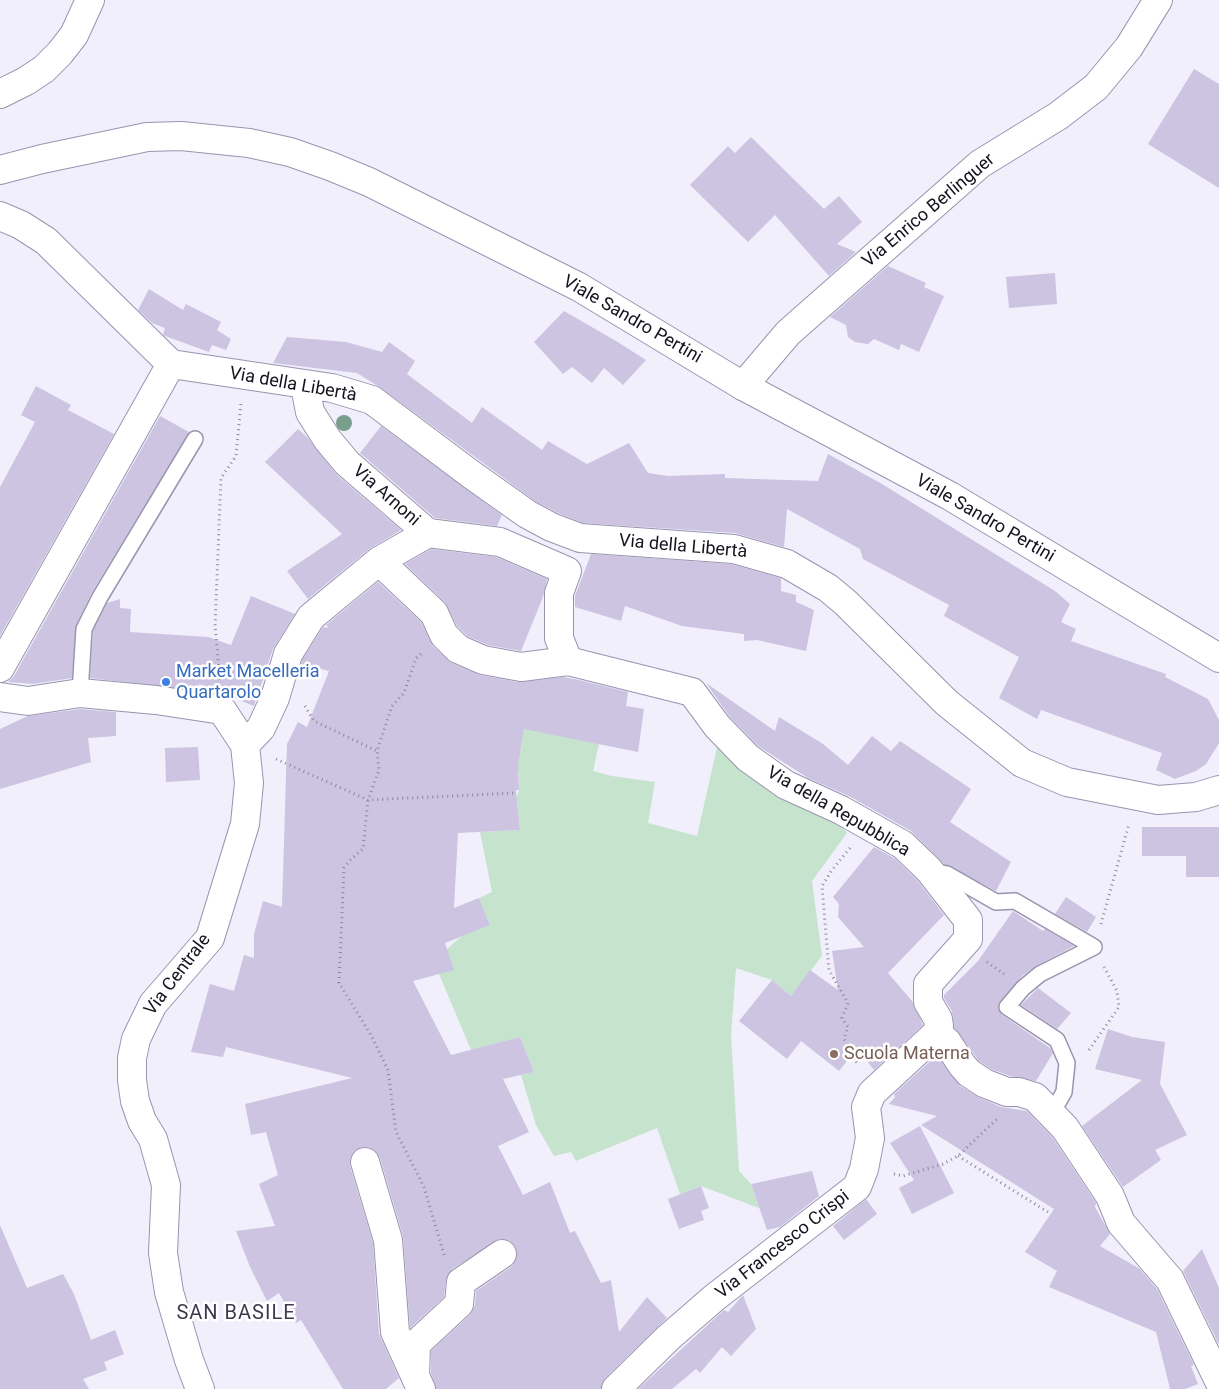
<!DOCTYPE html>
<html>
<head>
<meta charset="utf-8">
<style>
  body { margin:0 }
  canvas { display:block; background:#f0effb }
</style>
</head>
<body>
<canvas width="1219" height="1389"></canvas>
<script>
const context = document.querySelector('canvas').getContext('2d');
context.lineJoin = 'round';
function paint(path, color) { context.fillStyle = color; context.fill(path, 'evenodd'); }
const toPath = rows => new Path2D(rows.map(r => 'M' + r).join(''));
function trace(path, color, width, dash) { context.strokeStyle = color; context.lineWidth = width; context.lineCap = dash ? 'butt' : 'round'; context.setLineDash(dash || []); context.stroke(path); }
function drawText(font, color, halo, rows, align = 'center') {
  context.font = font + ' Roboto,sans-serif'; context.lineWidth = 5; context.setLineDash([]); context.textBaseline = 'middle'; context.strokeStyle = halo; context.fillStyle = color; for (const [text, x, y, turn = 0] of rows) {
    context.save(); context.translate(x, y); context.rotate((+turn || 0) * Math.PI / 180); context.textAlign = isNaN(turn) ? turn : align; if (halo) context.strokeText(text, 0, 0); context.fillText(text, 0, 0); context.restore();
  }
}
const green = toPath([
  [527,705,599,744,593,771,612,776,655,782,648,823,697,836,718,743,833,816,847,833,812,881,822,956,791,996,772,980,736,968,731,1035,739,1171,751,1184,759,1208,701,1186,680,1194,657,1128,576,1161,571,1152,554,1156,536,1125,521,1075,534,1072,520,1037,471,1050,439,974,447,949,462,936,490,925,479,898,492,892,480,832,520,830,517,797,519,790,519,773,512,772,521,749]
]);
const building = toPath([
  [1194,69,1219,84,1219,188,1148,144],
  [751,137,824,209,839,196,862,222,837,244,856,252,829,276,775,215,748,242,690,185,728,146,735,153],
  [888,266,926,283,924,287,944,296,919,352,901,344,899,350,874,339,868,344,855,342,848,337,846,325,830,317],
  [1055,273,1057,304,1009,308,1006,277],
  [149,289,183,310,186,304,221,322,217,330,231,339,226,350,212,345,209,352,165,336,163,335,165,328,152,323,138,310],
  [564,311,616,341,646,360,623,385,604,368,592,383,572,367,563,374,534,342],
  [287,337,346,342,382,352,389,342,415,361,407,374,472,423,482,407,542,450,548,441,587,464,629,443,648,473,668,476,725,474,725,478,818,481,828,454,882,484,1055,591,1070,604,1061,622,1076,629,1071,641,1166,674,1165,677,1208,699,1219,720,1219,743,1206,764,1196,771,1175,779,1156,770,1162,753,1041,710,1037,719,999,698,1019,657,944,616,949,605,863,559,860,549,787,509,784,547,735,533,583,523,558,513,535,501,381,388,357,373,273,363],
  [36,386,71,405,68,410,114,434,0,636,0,487,35,422,21,415],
  [160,416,189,432,92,592,76,625,72,678,33,684,8,682,14,676],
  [381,426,502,515,497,526,435,518,360,453],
  [298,429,307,437,337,475,401,530,369,549,308,599,287,571,342,534,265,462],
  [431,549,496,557,547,579,543,597,521,651,488,645,467,636,457,626,445,602,405,564],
  [591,554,731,564,781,578,781,591,796,595,796,602,814,610,806,651,757,640,744,641,744,634,682,626,625,606,621,621,575,607,575,596],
  [378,582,421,622,433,646,452,663,480,675,518,682,563,677,579,680,628,692,626,706,644,709,638,752,524,729,518,765,519,790,516,790,520,830,458,833,454,908,479,898,490,925,445,943,454,970,413,981,451,1055,520,1037,534,1072,503,1079,529,1132,498,1146,523,1195,550,1182,570,1233,575,1231,601,1283,611,1280,619,1332,647,1297,667,1318,605,1378,601,1389,436,1389,431,1373,431,1351,470,1315,475,1305,476,1291,511,1267,516,1260,517,1252,515,1246,509,1240,500,1239,452,1269,446,1280,444,1297,410,1328,403,1236,380,1158,376,1151,369,1147,361,1147,354,1151,350,1158,350,1166,373,1243,379,1334,399,1378,386,1389,343,1389,301,1320,296,1323,279,1293,267,1301,250,1267,236,1231,275,1226,259,1184,278,1175,266,1132,251,1135,245,1104,352,1078,226,1047,223,1057,191,1052,210,984,234,991,244,955,254,958,254,934,263,901,282,907,287,744,298,722,307,727,329,671,301,664,302,660,323,627,329,628,326,625],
  [251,596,295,614,273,649,254,706,199,684,198,691,90,678,93,631,107,603,120,599,120,608,131,609,130,632,208,637,231,645],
  [706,683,775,731,779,717,823,744,848,765,872,736,891,751,900,741,971,789,950,822,1011,862,996,891,944,864,911,831,849,796,808,778,758,746,729,716],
  [80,709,116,712,116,736,88,738,91,762,0,789,0,729,28,716],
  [198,747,200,780,166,782,165,748],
  [1142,827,1219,827,1219,877,1186,877,1186,856,1142,856],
  [874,847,894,858,917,880,944,915,888,973,912,1001,923,1025,874,1070,857,1048,839,1071,801,1041,787,1059,739,1021,772,980,791,996,810,970,838,990,832,951,864,947,838,917,839,904,833,897],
  [1066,897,1096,917,1087,932,1055,914],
  [1013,911,1043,931,1045,929,1074,946,1036,966,1022,976,998,1005,1002,1015,1050,1048,1053,1053,1036,1081,1010,1076,991,1069,979,1061,954,1028,952,1011,944,998,944,995,978,961],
  [1038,988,1071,1013,1057,1029,1021,1005],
  [1108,1029,1132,1037,1165,1042,1160,1084,1187,1135,1155,1150,1161,1160,1123,1187,1082,1126,1142,1080,1095,1069],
  [937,1055,960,1086,978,1097,1001,1107,1027,1111,1053,1138,1096,1203,1095,1207,1110,1234,1100,1246,1140,1269,1157,1289,1194,1365,1191,1366,1198,1384,1185,1389,1170,1389,1156,1332,1049,1287,1057,1271,1025,1252,1054,1209,921,1125,937,1116,889,1104,895,1097,894,1094],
  [920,1126,954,1193,912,1214,899,1188,914,1180,890,1143],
  [812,1171,819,1196,780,1227,767,1230,751,1184],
  [701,1186,709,1208,701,1211,704,1220,679,1229,668,1199],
  [866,1199,877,1214,844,1240,833,1226],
  [0,1225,27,1288,63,1274,74,1294,91,1340,115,1330,124,1354,104,1362,107,1370,83,1379,89,1389,0,1389],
  [1202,1249,1219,1288,1219,1345,1183,1271],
  [743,1295,756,1329,731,1356,722,1347,700,1373,696,1369,672,1389,638,1389,724,1310,728,1312]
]);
const path = toPath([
  [421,654,416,658,404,693,392,706,377,751,379,770,368,800,363,849,351,859,344,868,339,983,371,1035,388,1070,396,1132,424,1187,445,1258],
  [220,680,215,626,221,478,236,456,241,403],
  [305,706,314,721,377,751],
  [276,759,368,800,514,793],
  [850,848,832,870,822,886,829,970,848,1003,842,1018,848,1027,844,1039,858,1065],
  [1101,924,1129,824],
  [987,962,1004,974],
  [1089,1050,1119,1007,1117,991,1104,967],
  [958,1156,1051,1214],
  [894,1174,903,1176,943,1164,958,1156,997,1119]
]);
const service = toPath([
  [80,693,84,629,100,597,195,439],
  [933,871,947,874,996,902,1015,901,1094,947],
  [1052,1113,1064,1092,1067,1063,1057,1040,1007,1007,1023,988,1040,974,1094,947]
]);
const minor = toPath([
  [0,94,26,81,44,69,60,53,74,35,90,0],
  [0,216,21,225,46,241,171,364,332,388,372,400,472,475,527,514,551,527,580,538,734,549,787,564,828,588,846,603,947,703,1022,763,1067,782,1158,800,1196,797,1219,790],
  [305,386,310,412,327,439,347,463,428,533,500,542,567,571,559,593,559,638,568,661,692,692,717,726,748,758,786,785,841,810,903,845,929,870,968,920,968,939,928,984,928,1002,938,1019,939,1026,937,1033,872,1093,866,1107,870,1138,864,1169,857,1187,714,1298,668,1338,616,1389],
  [743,386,788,333,980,164,1058,116,1096,87,1129,47,1158,0],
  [379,561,434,613,444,635,458,649,483,660,521,667,568,661],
  [0,668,171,364],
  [0,697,28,701,80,693,156,700,222,710,245,745,249,783,245,824,210,938,153,1004,136,1039,132,1058,132,1080,135,1101,142,1121,153,1139,166,1185,163,1253,169,1292,189,1360,200,1389],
  [245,745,261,728,275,698,288,654,311,617,379,561,428,533],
  [937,1033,947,1042,962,1065,969,1073,984,1083,1007,1092,1019,1092,1035,1097,1065,1128,1110,1196,1121,1223,1170,1280,1219,1381],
  [365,1162,388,1240,395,1332,421,1389],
  [415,1376,416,1344,459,1304,461,1282,502,1254]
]);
const tertiary = toPath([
  [0,170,42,159,147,137,181,136,249,143,290,152,330,166,369,182,579,287,743,386,950,496,1219,658]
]);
const trees = [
  [344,423]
];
const markers = [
  [166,682,5,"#3f7fe0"],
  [834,1054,5,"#8d6e63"]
];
const streetNames = [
  ["Via Enrico Berlinguer",929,211,-40],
  ["Viale Sandro Pertini",632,320,30],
  ["Via della Libertà",293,385,10],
  ["Via Arnoni",386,496,41],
  ["Viale Sandro Pertini",985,519,30],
  ["Via della Libertà",683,547,5],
  ["Via della Repubblica",838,812,30],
  ["Via Centrale",178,975,-53],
  ["Via Francesco Crispi",783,1245,-38]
];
const shopNames = [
  ["Market Macelleria",176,672],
  ["Quartarolo",176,693]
];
const educationNames = [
  ["Scuola Materna",844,1054]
];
const quarterNames = [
  ["SAN BASILE",236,1314]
];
paint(green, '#c6e3cd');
paint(building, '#ccc4e1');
trace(service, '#9895b0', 18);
trace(minor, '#9895b0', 30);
trace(tertiary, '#9895b0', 30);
trace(path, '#8b8a95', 3, [1, 4]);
trace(service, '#fff', 15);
trace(minor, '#fff', 28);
trace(tertiary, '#fff', 28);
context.fillStyle = '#799e8d';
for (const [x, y] of trees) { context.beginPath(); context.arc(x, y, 8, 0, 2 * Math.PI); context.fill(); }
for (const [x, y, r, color] of markers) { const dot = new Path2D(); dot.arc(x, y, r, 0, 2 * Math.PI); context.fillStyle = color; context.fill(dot); trace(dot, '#fff', 2); }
drawText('18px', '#15141e', '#fff', streetNames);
drawText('18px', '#366cbe', '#fff', shopNames, 'left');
drawText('18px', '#785e54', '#fff', educationNames, 'left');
context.letterSpacing = '1px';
drawText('20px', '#3d3a51', '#fff', quarterNames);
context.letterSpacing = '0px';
</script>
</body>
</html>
